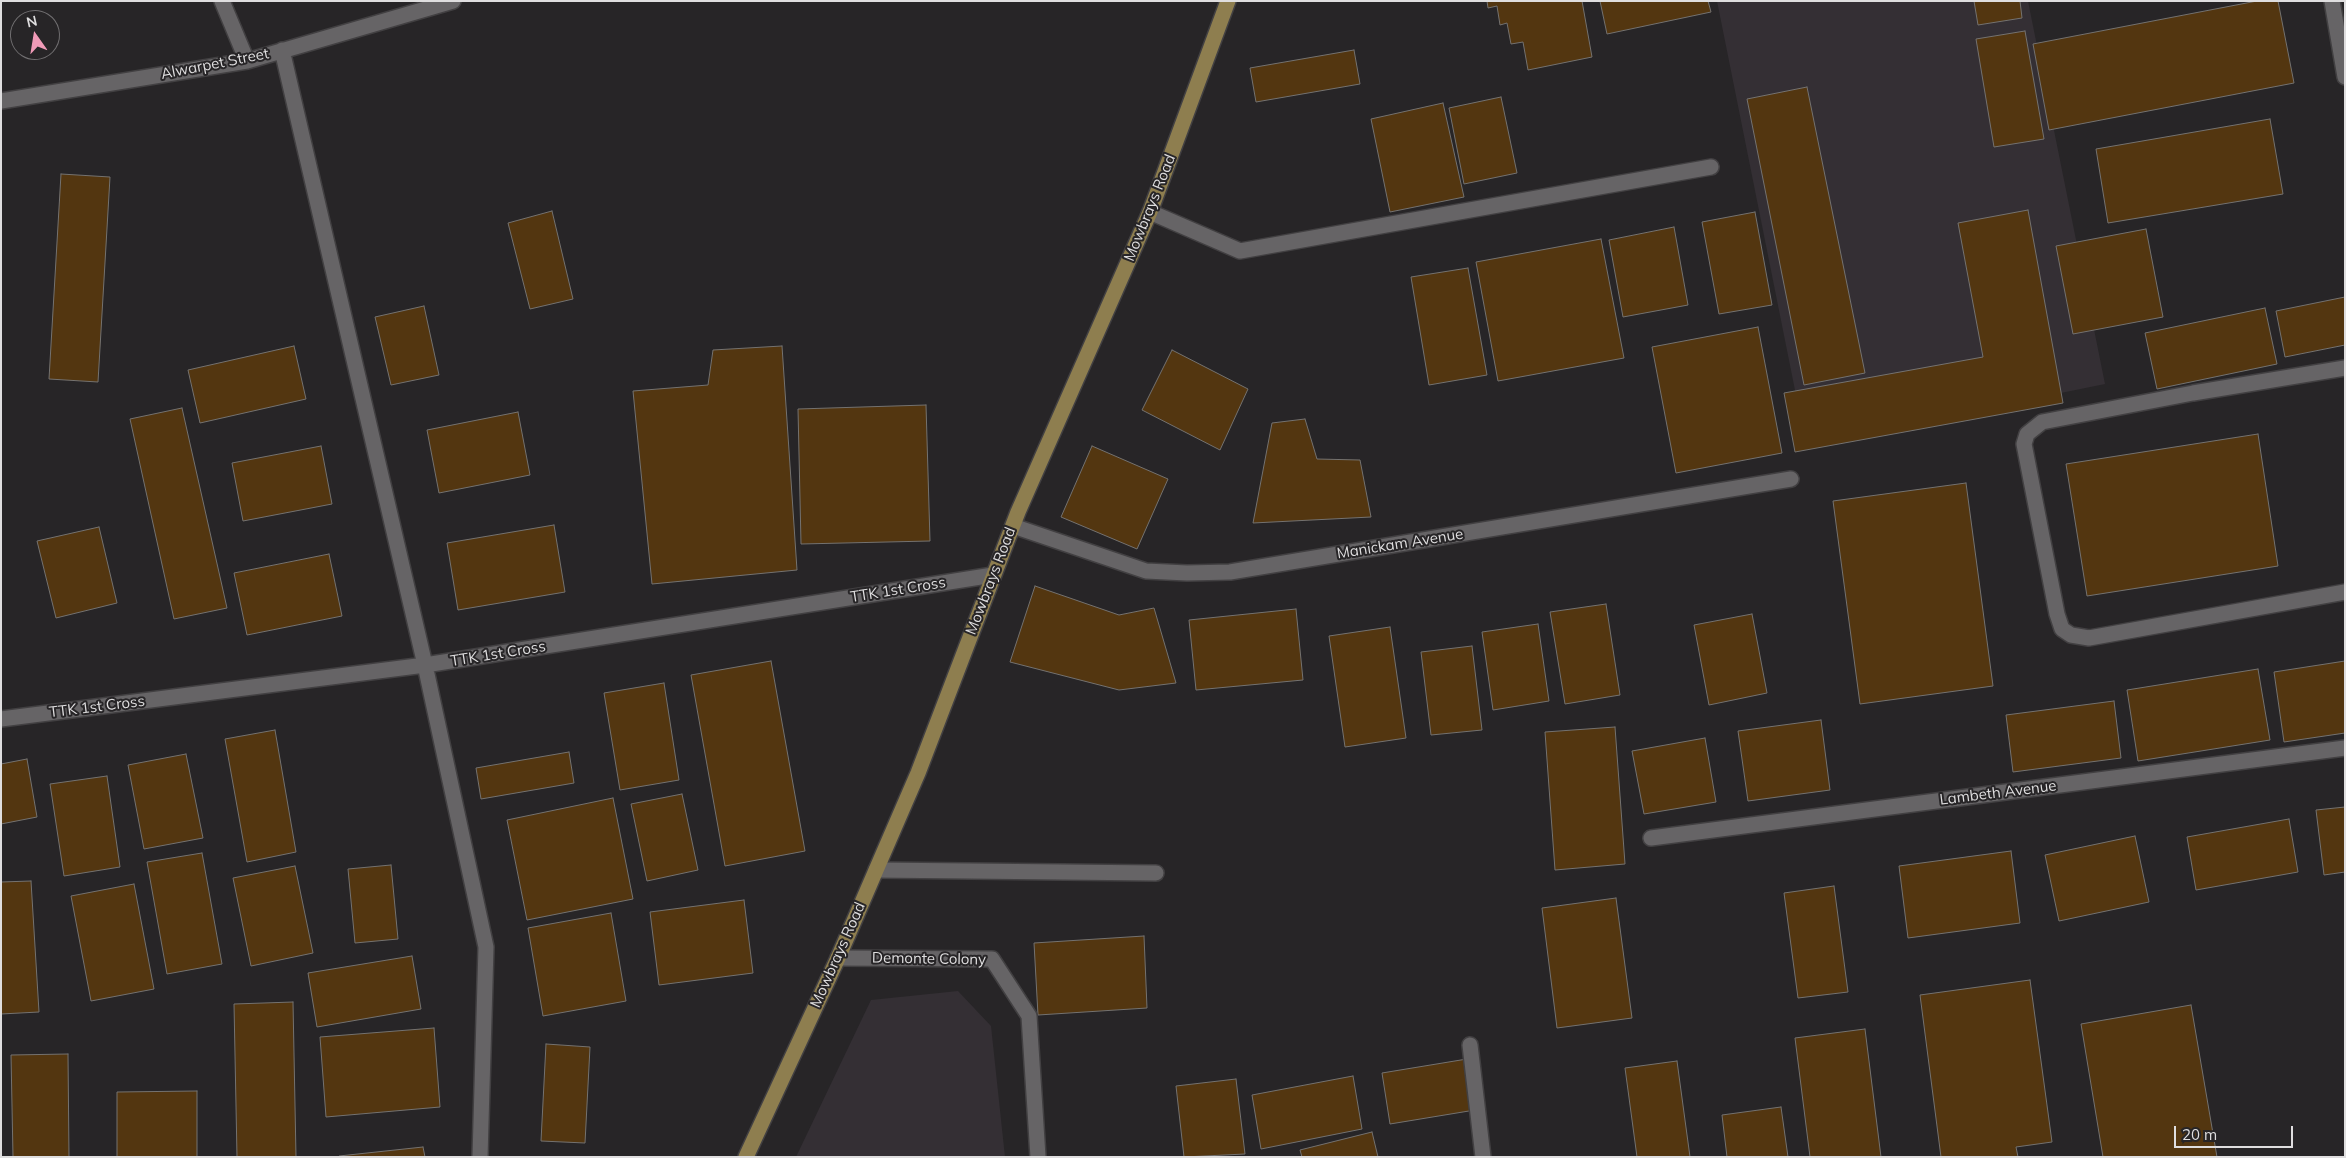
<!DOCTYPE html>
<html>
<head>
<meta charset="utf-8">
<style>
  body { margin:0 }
  #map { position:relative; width:2346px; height:1158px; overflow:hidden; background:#272527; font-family:Mulish,sans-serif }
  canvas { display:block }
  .frame { position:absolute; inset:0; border:2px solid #dfdedf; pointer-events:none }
  .north { position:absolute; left:10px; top:10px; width:50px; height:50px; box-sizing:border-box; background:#272527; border:1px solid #716f71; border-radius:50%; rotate:347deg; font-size:14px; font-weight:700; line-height:20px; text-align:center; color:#dfdedf }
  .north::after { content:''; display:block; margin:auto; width:18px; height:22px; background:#f09ab7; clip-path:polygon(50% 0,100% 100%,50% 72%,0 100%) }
  .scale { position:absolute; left:2174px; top:1126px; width:119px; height:22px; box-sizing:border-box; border:2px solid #dfdedf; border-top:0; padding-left:6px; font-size:15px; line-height:18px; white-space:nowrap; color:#dfdedf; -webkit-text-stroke:4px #272527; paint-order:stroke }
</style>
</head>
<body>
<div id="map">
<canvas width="2346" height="1158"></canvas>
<div class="frame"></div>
<div class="north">N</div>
<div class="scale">20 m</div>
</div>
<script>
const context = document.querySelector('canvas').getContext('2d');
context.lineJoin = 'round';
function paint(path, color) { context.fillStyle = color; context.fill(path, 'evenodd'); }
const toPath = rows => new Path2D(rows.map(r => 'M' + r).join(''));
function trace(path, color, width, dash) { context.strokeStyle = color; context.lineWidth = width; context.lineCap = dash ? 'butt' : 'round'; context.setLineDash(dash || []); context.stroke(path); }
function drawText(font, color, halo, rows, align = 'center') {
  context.font = font + ' Mulish,sans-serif'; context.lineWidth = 4; context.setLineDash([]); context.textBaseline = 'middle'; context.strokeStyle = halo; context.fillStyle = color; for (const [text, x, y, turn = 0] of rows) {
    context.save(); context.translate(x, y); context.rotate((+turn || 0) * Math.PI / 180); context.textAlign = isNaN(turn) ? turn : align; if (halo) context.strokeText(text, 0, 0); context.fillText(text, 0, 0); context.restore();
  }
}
const built = toPath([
  [1717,1,2028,1,2105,384,1806,445],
  [958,991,991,1026,1005,1157,796,1157,871,1000]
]);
const building = toPath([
  [1487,1,1582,1,1592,57,1528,70,1523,42,1511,44,1507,23,1500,25,1497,6,1488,8,1487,1],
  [1600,1,1708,1,1711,12,1607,34,1600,1],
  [1974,1,2020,1,2022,18,1978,25,1974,1],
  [2257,1,2278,1,2294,83,2049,130,2033,44,2257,1],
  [2025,31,2044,139,1994,147,1976,39,2025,31],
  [1354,50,1360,84,1256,102,1250,68,1354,50],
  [1807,87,1865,373,1804,385,1747,99,1807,87],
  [1501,97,1517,173,1464,184,1449,108,1501,97],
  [1443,103,1464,197,1390,212,1371,119,1443,103],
  [2270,119,2283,194,2108,223,2096,149,2270,119],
  [61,174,110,177,98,382,49,379,61,174],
  [2028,210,2063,403,1795,452,1784,393,1983,357,1958,223,2028,210],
  [552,211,573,299,530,309,508,223,552,211],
  [1755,212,1772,305,1719,314,1702,222,1755,212],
  [1674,227,1688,305,1623,317,1609,240,1674,227],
  [2146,229,2163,317,2073,334,2056,246,2146,229],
  [1601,239,1624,358,1498,381,1476,262,1601,239],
  [1468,268,1487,375,1429,385,1411,277,1468,268],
  [2345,297,2345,345,2285,357,2276,311,2345,297],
  [424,306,439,375,391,385,375,317,424,306],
  [2265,308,2277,364,2157,389,2145,333,2265,308],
  [1758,327,1782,453,1676,473,1652,347,1758,327],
  [294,346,306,399,200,423,188,370,294,346],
  [782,346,797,570,652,584,633,391,708,385,713,350,782,346],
  [1172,350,1248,389,1220,450,1142,410,1172,350],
  [926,405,930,541,801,544,798,409,926,405],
  [182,408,227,608,174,619,130,419,182,408],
  [518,412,530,475,439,493,427,430,518,412],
  [1305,419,1317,459,1360,460,1371,517,1253,523,1272,423,1305,419],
  [2258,434,2278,566,2087,596,2066,464,2258,434],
  [321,446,332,504,243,521,232,463,321,446],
  [1092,446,1168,479,1137,549,1061,517,1092,446],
  [1966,483,1993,686,1860,704,1833,501,1966,483],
  [554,525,565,592,458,610,447,543,554,525],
  [99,527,117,603,56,618,37,541,99,527],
  [329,554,342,616,247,635,234,573,329,554],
  [1035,586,1119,615,1154,608,1176,683,1119,690,1010,662,1035,586],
  [1606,604,1620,695,1565,704,1550,612,1606,604],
  [1296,609,1303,680,1196,690,1189,620,1296,609],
  [1752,614,1767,693,1709,705,1694,625,1752,614],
  [1538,624,1549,701,1493,710,1482,632,1538,624],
  [1390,627,1406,738,1345,747,1329,636,1390,627],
  [1472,646,1482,730,1431,735,1421,652,1472,646],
  [771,661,805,851,725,866,691,675,771,661],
  [2345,661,2345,733,2284,742,2274,672,2345,661],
  [2258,669,2270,740,2138,761,2127,690,2258,669],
  [664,683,679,780,620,790,604,693,664,683],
  [2114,701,2121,758,2013,772,2006,715,2114,701],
  [1821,720,1830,790,1748,801,1738,731,1821,720],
  [1615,727,1625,864,1555,870,1545,732,1615,727],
  [275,730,296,852,247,862,225,739,275,730],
  [1705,738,1716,802,1644,814,1632,751,1705,738],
  [569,752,574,783,481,799,476,768,569,752],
  [186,754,203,838,144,849,128,765,186,754],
  [27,759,37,817,1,824,1,764,27,759],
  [107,776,120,867,64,876,50,784,107,776],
  [682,794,698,870,647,881,631,804,682,794],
  [613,798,633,899,527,920,507,820,613,798],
  [2345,807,2345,872,2324,875,2316,810,2345,807],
  [2289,819,2298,872,2196,890,2187,837,2289,819],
  [2135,836,2149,902,2059,921,2045,855,2135,836],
  [2011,851,2020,923,1908,938,1899,866,2011,851],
  [202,853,222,964,167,974,147,862,202,853],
  [391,865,398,939,355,943,348,869,391,865],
  [295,866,313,953,251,966,233,878,295,866],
  [31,881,39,1012,1,1014,1,882,31,881],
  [134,884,154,989,91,1001,71,896,134,884],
  [1834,886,1848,992,1798,998,1784,893,1834,886],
  [1616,898,1632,1018,1557,1028,1542,908,1616,898],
  [744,900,753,973,659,985,650,912,744,900],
  [611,913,626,1001,543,1016,528,928,611,913],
  [1144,936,1147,1008,1038,1015,1034,943,1144,936],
  [412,956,421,1009,317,1027,308,973,412,956],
  [2030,980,2052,1142,2016,1147,2018,1157,1941,1157,1920,995,2030,980],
  [293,1002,296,1157,237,1157,234,1004,293,1002],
  [2191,1005,2217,1157,2103,1157,2081,1024,2191,1005],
  [434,1028,440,1107,326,1117,320,1037,434,1028],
  [1865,1029,1881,1157,1810,1157,1795,1038,1865,1029],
  [546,1044,590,1047,585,1143,541,1141,546,1044],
  [68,1054,69,1157,13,1157,11,1055,68,1054],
  [1467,1059,1475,1110,1390,1124,1382,1073,1467,1059],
  [1677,1061,1690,1157,1637,1157,1625,1068,1677,1061],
  [1353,1076,1362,1129,1261,1149,1252,1095,1353,1076],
  [1236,1079,1245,1154,1184,1157,1176,1086,1236,1079],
  [197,1091,197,1157,117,1157,117,1092,197,1091],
  [1781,1107,1788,1157,1727,1157,1722,1115,1781,1107],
  [1372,1132,1378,1157,1302,1157,1300,1150,1372,1132],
  [423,1147,425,1157,339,1157,339,1156,423,1147]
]);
const minor = toPath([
  [222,1,247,61],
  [2332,1,2345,77],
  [282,50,425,665,486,947,480,1157],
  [1,101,247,61,453,1],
  [1150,212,1240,251,1711,167],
  [2345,368,2193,393,2042,422,2027,434,2024,444,2057,614,2062,629,2071,635,2089,638,2345,592],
  [1013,526,1146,571,1187,573,1230,572,1791,479],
  [1,719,425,665,993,575],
  [1651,838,2345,748],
  [876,870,1156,873],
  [838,958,992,959,1029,1016,1038,1157],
  [1470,1045,1483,1157]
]);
const major = toPath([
  [746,1157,838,958,918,773,1018,512,1150,212,1228,1]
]);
const streetNames = [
  ["Alwarpet Street",215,64,-11],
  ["Mowbrays Road",1150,208,-68],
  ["Manickam Avenue",1400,544,-9],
  ["Mowbrays Road",991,581,-69],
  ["TTK 1st Cross",898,590,-9],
  ["TTK 1st Cross",498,654,-9],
  ["TTK 1st Cross",97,707,-7],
  ["Lambeth Avenue",1998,793,-7],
  ["Mowbrays Road",838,955,-66],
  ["Demonte Colony",929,959,1]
];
paint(built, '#342f34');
paint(building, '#533610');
trace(building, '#747270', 1);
trace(minor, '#424042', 18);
trace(major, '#424042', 18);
trace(minor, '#666466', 15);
trace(major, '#8e7e4f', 15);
drawText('15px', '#dfdedf', '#272527', streetNames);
</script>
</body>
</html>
